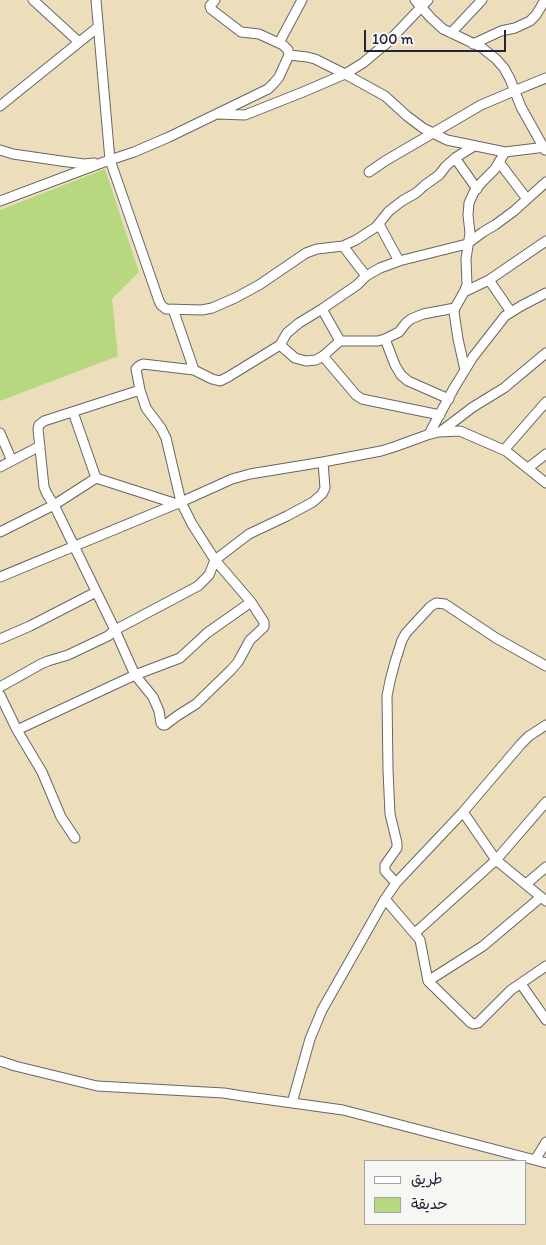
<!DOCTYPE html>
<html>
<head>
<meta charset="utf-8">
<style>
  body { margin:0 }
  #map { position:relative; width:546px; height:1245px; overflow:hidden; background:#ecdebb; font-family:Itim,"Playpen Sans Arabic",sans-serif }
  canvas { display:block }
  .legend { position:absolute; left:364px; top:1160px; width:162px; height:65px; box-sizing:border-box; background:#f6f6f2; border:1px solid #a1a1a9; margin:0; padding:6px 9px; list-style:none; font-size:15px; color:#22223b }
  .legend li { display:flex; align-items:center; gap:10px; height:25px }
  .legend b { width:25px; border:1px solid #a1a1a9 }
  .scale { position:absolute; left:364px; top:30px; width:142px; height:22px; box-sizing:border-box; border:2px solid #22223b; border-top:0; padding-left:6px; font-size:15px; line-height:18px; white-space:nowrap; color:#22223b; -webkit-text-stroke:4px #f6f6f2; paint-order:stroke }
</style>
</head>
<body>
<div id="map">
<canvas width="546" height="1245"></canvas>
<ul class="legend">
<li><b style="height:6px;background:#fff"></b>طريق</li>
<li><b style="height:14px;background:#b8d880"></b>حديقة</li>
</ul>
<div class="scale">100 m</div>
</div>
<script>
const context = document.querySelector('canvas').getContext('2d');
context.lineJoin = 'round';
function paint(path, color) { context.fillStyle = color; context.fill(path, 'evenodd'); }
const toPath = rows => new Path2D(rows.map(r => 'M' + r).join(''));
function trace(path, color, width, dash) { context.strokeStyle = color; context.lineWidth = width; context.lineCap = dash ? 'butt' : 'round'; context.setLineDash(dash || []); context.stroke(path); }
const green = toPath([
  [105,169,139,272,112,299,118,356,0,401,0,210]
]);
const minor = toPath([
  [33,0,79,42],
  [96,0,110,160,159,301,161,305,166,309,202,310,212,308,235,298,259,285,306,253,317,249,343,246,356,240,376,227,389,211,402,201,416,193,425,185,439,175,446,166,455,158,474,146],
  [415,0,431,18,443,29,481,47,496,59,504,68,510,79,521,107,545,150],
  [451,33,482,0],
  [279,43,302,0],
  [473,44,501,31,515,28,530,21,536,15,545,0],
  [289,55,307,57,315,59,345,74,385,96,407,116,423,128,447,140,505,152,546,147],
  [0,106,98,27],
  [218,114,245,115,303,92,345,74,363,63,388,42,428,0],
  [0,150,13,154,61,161,84,164,94,163],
  [455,158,477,189],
  [499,162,527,199],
  [369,172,385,161,481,105,514,91,546,78],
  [0,201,104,162,134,152,169,137,268,89,274,83,279,77,289,55,288,50,283,45,259,34,241,32,211,9,210,6,215,0],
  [379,224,399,261],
  [343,246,366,276],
  [489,280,511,312],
  [464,292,489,280,546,241],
  [173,309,194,370],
  [322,309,340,341],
  [385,339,395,365,401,375,408,381,449,399],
  [280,345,295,358,306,361,316,360,323,356,340,341,378,341,385,339,399,332,406,323,411,319,423,314,455,308],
  [323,356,356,395,362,399,440,415],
  [465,370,458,339,454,312,455,308,464,292,467,285,466,259,470,233,468,215,469,203,474,192,481,183,495,169,505,152],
  [140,390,44,421,39,425,38,429,44,487,47,494,54,505,115,630,135,675,153,697,159,711,161,723,163,725,165,725,177,716,196,704,231,670,238,662,250,640,264,627,264,622,251,602,215,560,192,524,181,502,166,438,161,428,146,408,140,390,136,369,139,366,143,364,194,370,212,379,220,381,228,377,280,345,287,333,299,323,322,309,357,285,366,276,380,268,399,261,467,244,483,232,495,225,514,211,546,182],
  [73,412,96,478],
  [440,432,473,407,504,388,546,353],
  [0,433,12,461],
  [429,434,454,388,473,357,505,316,521,306,546,293],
  [504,450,546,402],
  [0,467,40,446],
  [528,468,546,454],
  [0,532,54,505,96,478,177,504],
  [0,577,181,502,232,479,250,474,323,462,381,451,394,447,427,435,439,432,460,431,506,451,546,483],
  [0,639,30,626,96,592],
  [0,687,41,664,48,661,68,655,108,636,115,630,198,586,209,575,215,560,249,534,287,516,313,502,322,494,325,488,323,462],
  [0,695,17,730,42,772,61,817,75,838],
  [17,730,135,675,180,658,207,633,251,602],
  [463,812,496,860,546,901],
  [396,883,385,871,385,865,397,848,397,843,390,814,388,770,387,696,390,681,395,662,402,640,406,633,430,607,436,603,445,604,496,638,546,666],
  [526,884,546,867],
  [385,899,420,940,428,981,471,1023,474,1024,478,1023,511,990,546,966],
  [415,933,496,860,546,802],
  [428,981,483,946,541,897],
  [521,984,546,1020],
  [0,1061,15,1066,97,1086,224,1093,242,1096,343,1110,546,1163],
  [292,1103,310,1039,322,1010,385,899,396,883,463,812,521,744,529,736,546,725],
  [535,1160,546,1142]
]);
paint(green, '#b8d880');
trace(minor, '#696468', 11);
trace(minor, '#fff', 9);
</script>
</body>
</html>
